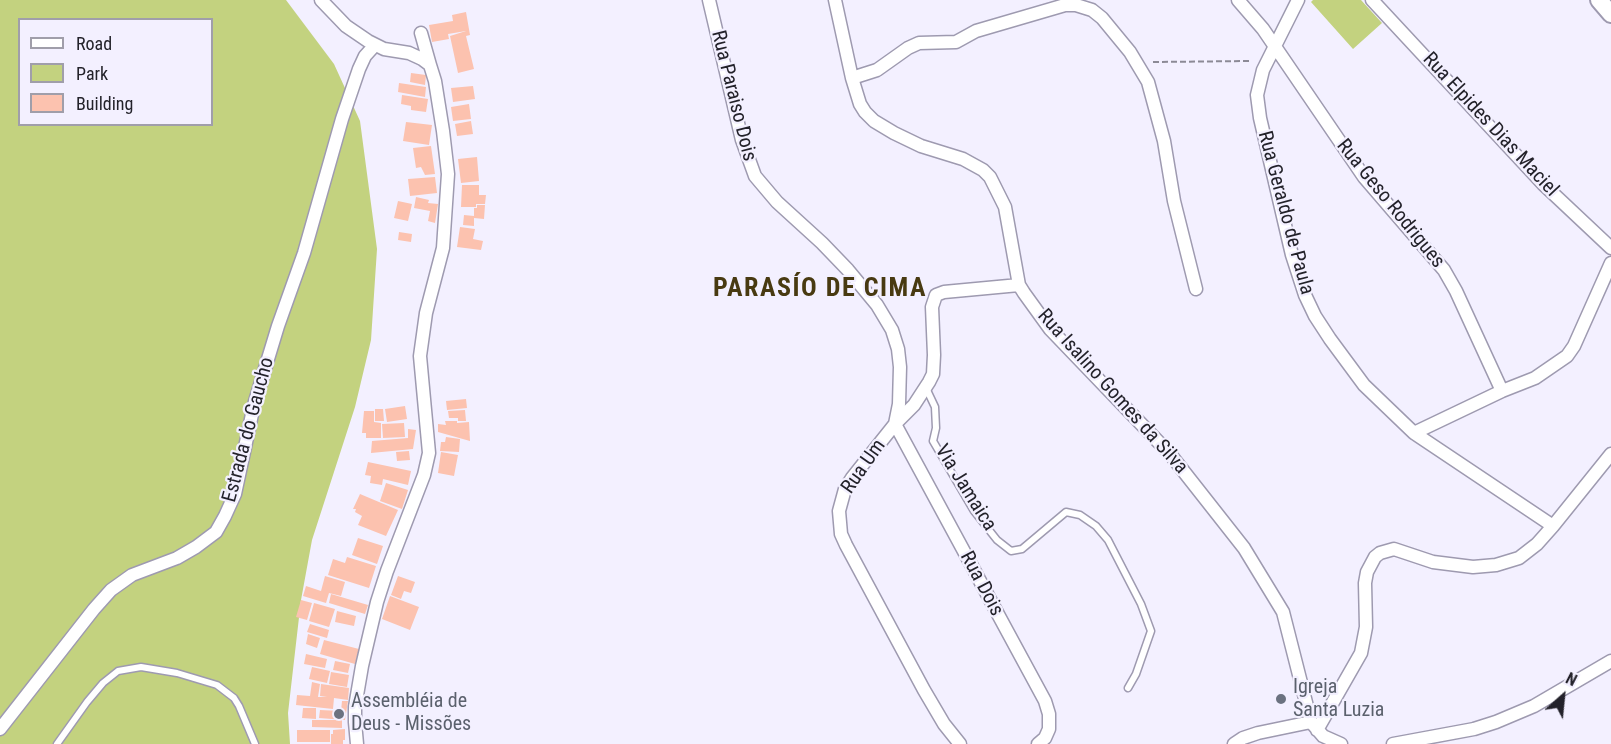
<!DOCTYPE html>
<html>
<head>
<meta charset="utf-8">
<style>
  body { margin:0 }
  #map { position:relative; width:1611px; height:744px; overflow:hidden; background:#f3f0ff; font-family:"Roboto Condensed",sans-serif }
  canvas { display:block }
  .legend { position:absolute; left:18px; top:18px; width:195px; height:108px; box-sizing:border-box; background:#f3f0ff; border:2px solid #a09eaa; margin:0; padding:8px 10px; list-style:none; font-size:18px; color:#23222a }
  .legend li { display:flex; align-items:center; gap:12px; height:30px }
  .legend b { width:30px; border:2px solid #a09eaa }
  .north { position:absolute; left:1533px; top:666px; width:60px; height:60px; -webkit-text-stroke:4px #f3f0ff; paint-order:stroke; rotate:27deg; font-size:16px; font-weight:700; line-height:24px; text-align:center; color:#23222a }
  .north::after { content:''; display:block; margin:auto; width:21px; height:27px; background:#23222a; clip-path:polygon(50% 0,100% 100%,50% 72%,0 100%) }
</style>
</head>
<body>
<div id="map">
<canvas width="1611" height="744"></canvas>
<ul class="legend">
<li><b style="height:8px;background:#fff"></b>Road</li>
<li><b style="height:16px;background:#c3d27f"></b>Park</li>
<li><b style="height:16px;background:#fcc2af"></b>Building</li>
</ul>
<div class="north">N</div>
</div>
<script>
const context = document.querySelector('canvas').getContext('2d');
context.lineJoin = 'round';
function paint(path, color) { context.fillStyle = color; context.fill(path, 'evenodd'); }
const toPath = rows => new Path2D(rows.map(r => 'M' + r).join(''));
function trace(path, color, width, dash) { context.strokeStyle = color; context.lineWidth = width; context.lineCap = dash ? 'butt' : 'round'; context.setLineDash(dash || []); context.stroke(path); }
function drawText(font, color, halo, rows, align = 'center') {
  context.font = font + ' "Roboto Condensed",sans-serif'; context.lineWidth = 4.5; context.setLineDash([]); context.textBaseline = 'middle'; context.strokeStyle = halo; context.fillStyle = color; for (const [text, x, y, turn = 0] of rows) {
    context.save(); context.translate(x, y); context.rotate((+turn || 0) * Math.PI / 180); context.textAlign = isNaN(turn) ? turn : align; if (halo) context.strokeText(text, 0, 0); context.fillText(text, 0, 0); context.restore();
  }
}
const green = toPath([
  [0,0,286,0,334,64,360,121,377,249,371,340,355,407,312,540,301,600,288,713,290,744,0,744],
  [20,20,212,20,212,124,20,124],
  [1313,0,1361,0,1382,23,1353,49,1311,2]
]);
const building = toPath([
  [466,12,470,35,466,36,474,69,458,73,450,36,466,31,448,34,449,39,432,42,429,25,453,21,452,15],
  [411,73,426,75,425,85,410,82],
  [399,83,426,87,425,97,398,92],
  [473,86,475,99,453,102,451,88],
  [402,95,428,99,426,112,411,110,411,106,401,104],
  [469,104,471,119,453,121,451,107],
  [471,121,473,134,457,136,455,124],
  [406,122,432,125,429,145,403,141],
  [431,146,435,174,425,175,421,167,416,168,413,148],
  [477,157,479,181,461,183,458,159],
  [435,177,437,193,410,196,408,179],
  [462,185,479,185,479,195,486,195,485,204,476,204,476,207,461,207],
  [416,197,429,200,428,203,438,204,435,223,428,221,430,211,414,208],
  [398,201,412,204,408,221,394,218],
  [477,205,485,205,484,219,474,218,474,226,463,225,464,215,474,216,474,208,477,208],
  [460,227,475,229,473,239,483,241,481,250,457,247],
  [399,232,412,234,411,242,398,240],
  [466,399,467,408,447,410,446,401],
  [405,406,407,419,387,422,385,409],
  [375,409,383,409,384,421,375,421],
  [465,410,466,421,458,421,458,418,449,418,448,411],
  [364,411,374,411,374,422,381,423,381,438,366,438,366,433,362,433],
  [445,421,457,421,457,423,469,422,470,441,438,432,438,424,446,425],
  [404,423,405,437,383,438,382,424],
  [408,429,416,430,413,449,371,453,372,441,408,438],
  [446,437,460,439,459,452,440,451,441,442,445,442],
  [409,451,410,460,397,461,396,452],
  [441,452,458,455,454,476,438,473],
  [368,462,411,471,408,485,383,479,382,485,370,483,371,476,365,475],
  [386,483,408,490,402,509,380,501],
  [360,494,398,510,386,536,358,525,362,516,355,512,356,509,353,509],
  [358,538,383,546,377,564,352,555],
  [347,557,376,566,369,588,328,575,333,559,345,563],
  [325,576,345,582,341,596,329,593,326,603,303,596,306,586,321,591],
  [398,576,415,582,411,593,404,591,401,599,391,595],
  [331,594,368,605,365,614,329,603],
  [390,596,419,607,410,630,382,619],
  [301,600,312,603,307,620,296,617],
  [314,603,335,609,329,627,309,621],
  [337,611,356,616,354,626,335,622],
  [310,624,329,630,327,638,307,632],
  [308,634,320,638,317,648,306,644],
  [324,640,359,649,355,664,320,654],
  [306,654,327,659,325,668,304,664],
  [335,661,350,664,348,673,333,670],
  [312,667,330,671,327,683,309,679],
  [331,672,349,675,347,687,329,684],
  [312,682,320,684,318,697,327,697,320,696,321,684,349,688,348,700,334,698,333,709,296,705,297,695,310,696],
  [342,701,348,701,345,720,319,718,320,710,341,711],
  [303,708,316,708,316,719,302,718],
  [312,720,342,720,342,728,312,727],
  [345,729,345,740,343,740,343,744,331,744,331,734,333,734,333,730],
  [297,730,330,730,330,742,297,742]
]);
const path = toPath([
  [1153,62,1252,61]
]);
const service = toPath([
  [926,388,935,407,936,428,933,441,974,511,997,540,1011,551,1022,549,1066,512,1080,515,1096,526,1108,540,1141,604,1151,631,1136,674,1128,688],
  [57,744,87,702,103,683,118,671,141,667,177,673,217,685,234,698,239,706,255,744]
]);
const minor = toPath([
  [321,0,346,26,368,41,384,49,409,53,422,59,430,65,435,81,443,131,448,174,443,248,426,313,420,356,429,453,424,475,387,571,377,602,362,666,355,707,355,722,357,744],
  [709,0,742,140,755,176,777,202,822,243,848,270,877,305,892,330,898,349,900,367,899,404,895,424,1045,701,1049,714,1049,729,1045,738,1038,744],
  [835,0,852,78,860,104,865,112,874,121,894,133,921,146,963,159,983,170,990,177,1005,207,1019,285,1024,293,1050,329,1170,454,1244,548,1283,612,1311,722,1323,736,1341,744],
  [1238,0,1263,29,1364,177,1444,270,1456,291,1502,391],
  [1298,0,1263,70,1257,95,1260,118,1292,255,1305,295,1315,316,1330,339,1364,385,1414,433,1502,391,1535,378,1567,356,1574,346,1611,263],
  [1372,0,1543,184,1611,248],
  [421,33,430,65],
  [852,78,877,70,908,48,919,43,956,42,976,31,1065,5,1076,5,1092,10,1102,18,1130,52,1148,82,1164,141,1174,201,1196,289],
  [1414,433,1553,526],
  [0,729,94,609,111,590,132,575,177,558,196,547,216,532,225,516,235,494,254,405,278,326,304,253,342,119,359,69,365,56,375,45],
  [1317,730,1361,653,1366,627,1365,583,1367,572,1375,557,1380,553,1394,549,1433,562,1473,567,1496,565,1519,558,1537,544,1553,526,1611,454],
  [960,744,944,724,924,690,846,545,841,534,839,511,845,489,852,478,895,424,914,405,929,382,933,374,934,355,932,307,936,295,944,292,1019,285],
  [1234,744,1243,738,1258,733,1311,722],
  [1393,744,1474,729,1496,722,1534,706,1611,661]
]);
const tertiary = toPath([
  [1599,0,1611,14]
]);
const markers = [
  [1281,699,6,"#6b7280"],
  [339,714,6,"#6b7280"]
];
const streetNames = [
  ["Rua Paraiso Dois",733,96,76],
  ["Rua Elpides Dias Maciel",1490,125,47],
  ["Rua Geso Rodrigues",1390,204,51],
  ["Rua Geraldo de Paula",1285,213,75],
  ["Rua Isalino Gomes da Silva",1112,392,48],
  ["Estrada do Gaucho",249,430,-75],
  ["Rua Um",864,467,-55],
  ["Via Jamaica",965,488,58],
  ["Rua Dois",981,584,62]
];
const worshipNames = [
  ["Igreja",1293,688],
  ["Santa Luzia",1293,711],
  ["Assembléia de",351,702],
  ["Deus - Missões",351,725]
];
const districtNames = [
  ["PARASÍO DE CIMA",820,289]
];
paint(green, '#c3d27f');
paint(building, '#fcc2af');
trace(service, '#9e9ab0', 9);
trace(minor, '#9e9ab0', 15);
trace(tertiary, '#9e9ab0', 20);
trace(path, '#8c8a96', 2, [6, 3]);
trace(service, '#fff', 6);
trace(minor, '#fff', 12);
trace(tertiary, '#fff', 16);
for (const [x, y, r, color] of markers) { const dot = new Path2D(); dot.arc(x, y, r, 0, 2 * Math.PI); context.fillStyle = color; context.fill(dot); trace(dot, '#f3f0ff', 2); }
drawText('20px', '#23222a', '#f3f0ff', streetNames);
drawText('20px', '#5b616d', '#f3f0ff', worshipNames, 'left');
context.letterSpacing = '1.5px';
drawText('bold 26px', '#483a11', '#f3f0ff', districtNames);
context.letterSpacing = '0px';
</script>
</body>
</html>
